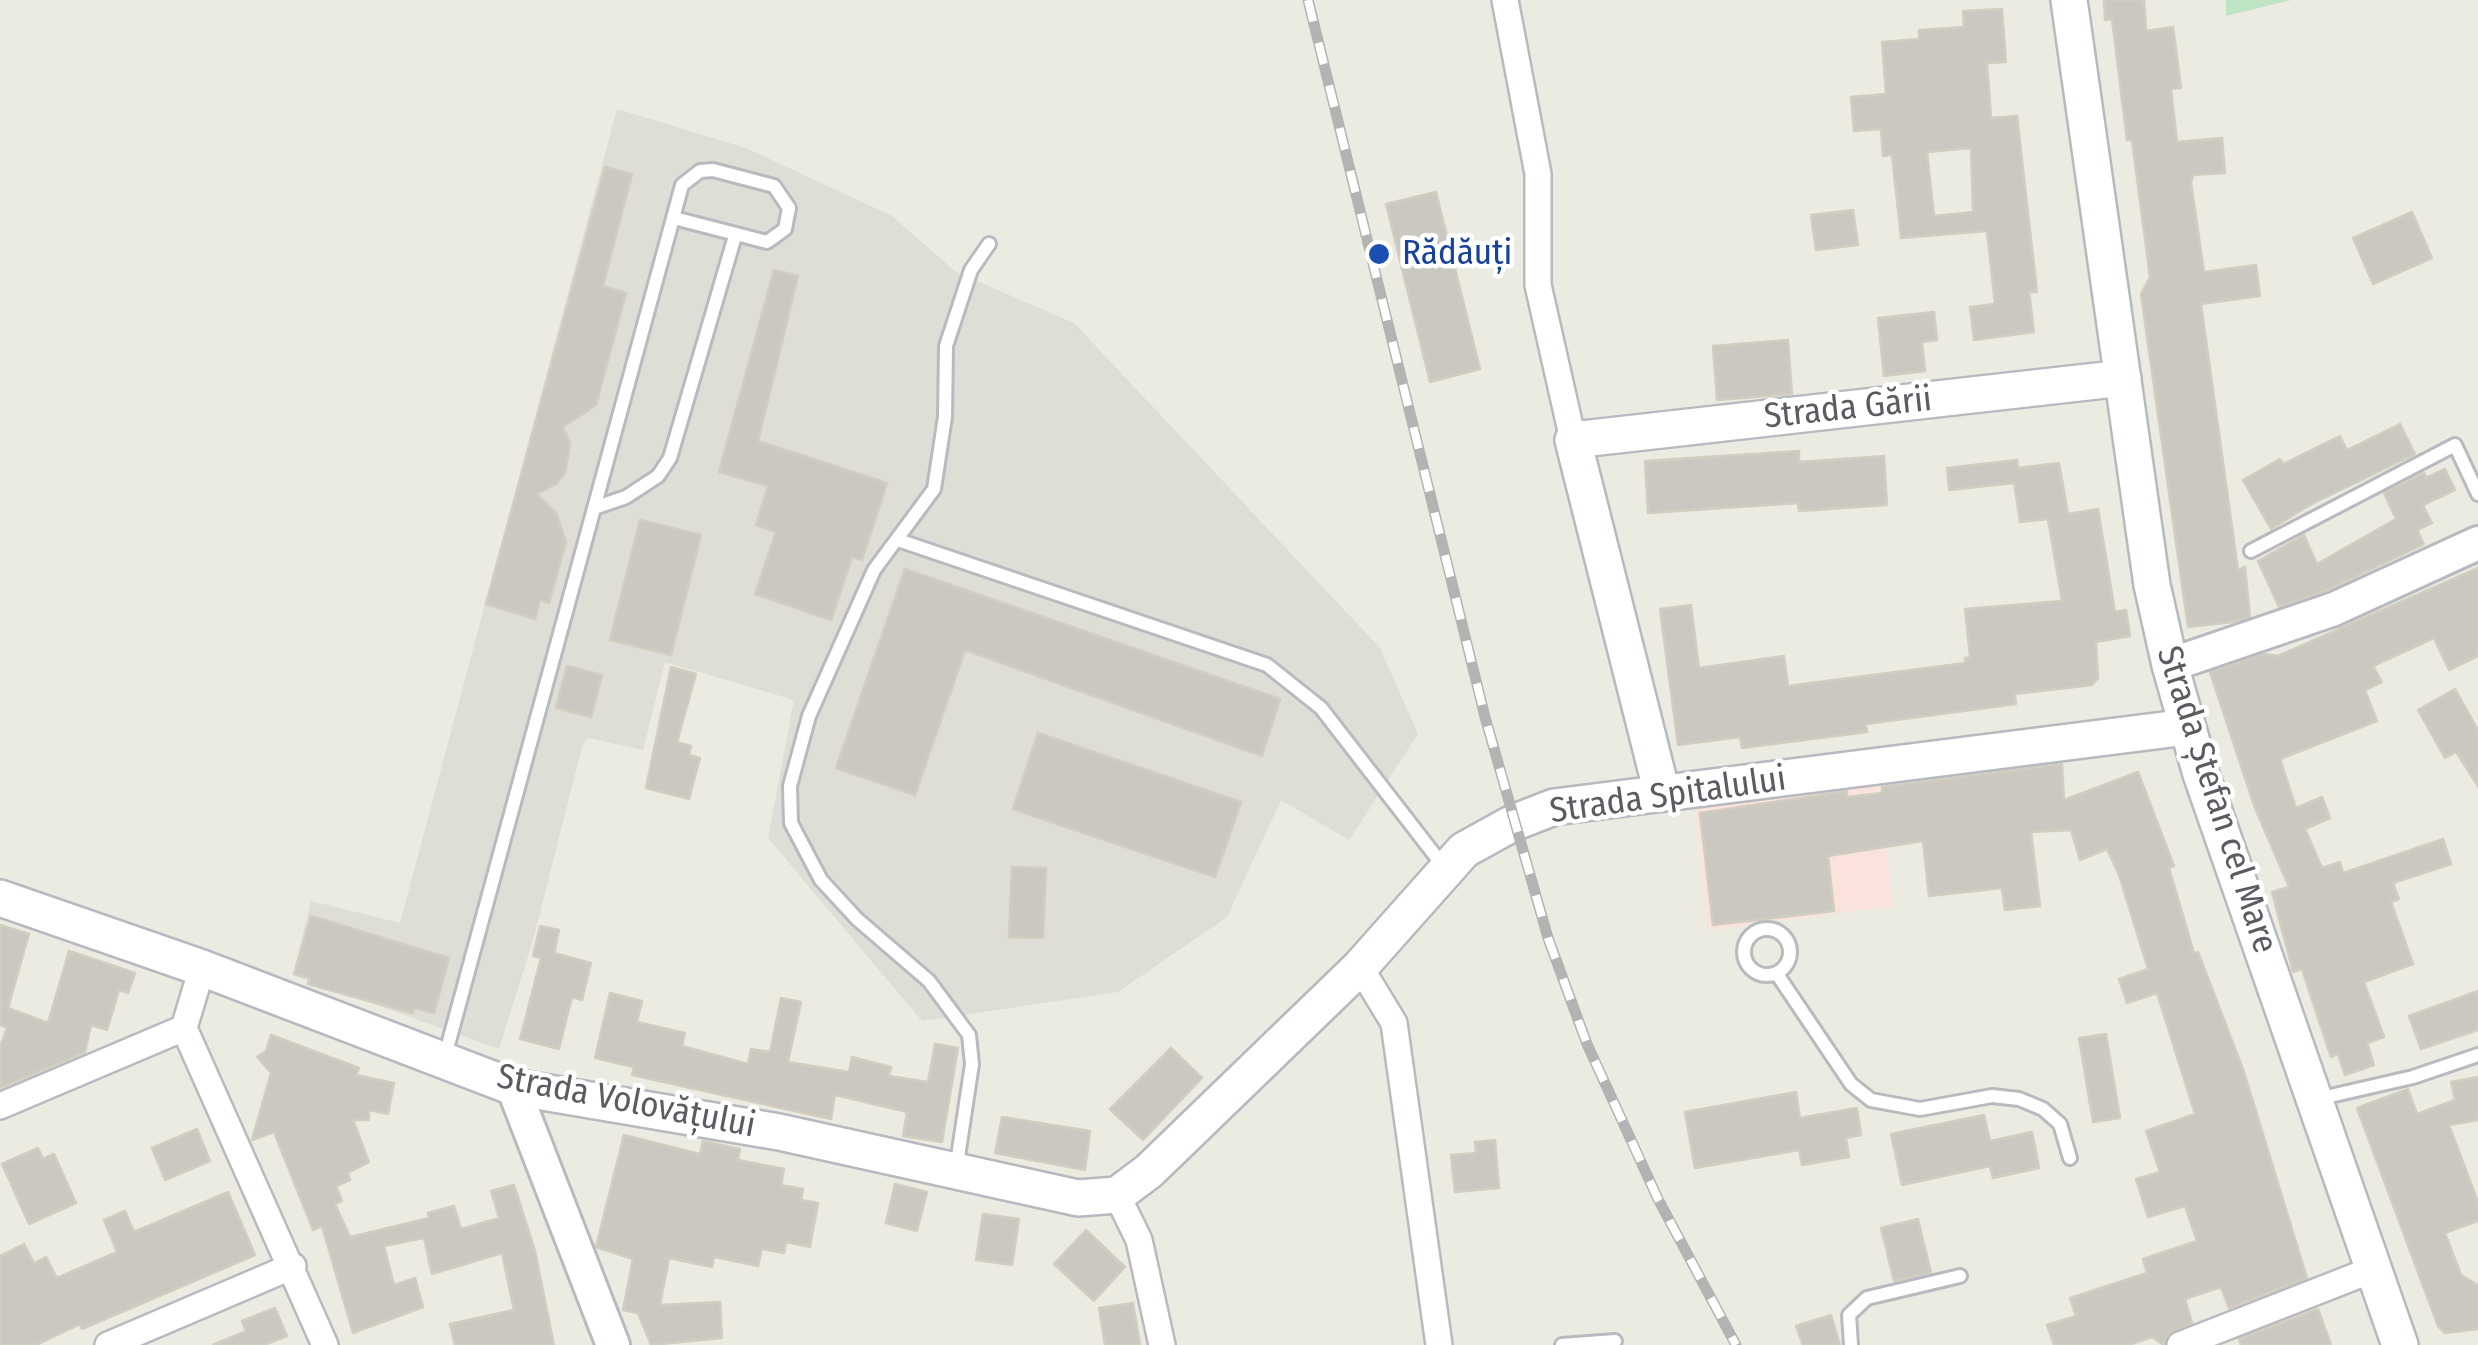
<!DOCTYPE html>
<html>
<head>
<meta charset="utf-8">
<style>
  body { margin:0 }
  canvas { display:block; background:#ecebe1 }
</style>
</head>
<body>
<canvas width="2478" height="1345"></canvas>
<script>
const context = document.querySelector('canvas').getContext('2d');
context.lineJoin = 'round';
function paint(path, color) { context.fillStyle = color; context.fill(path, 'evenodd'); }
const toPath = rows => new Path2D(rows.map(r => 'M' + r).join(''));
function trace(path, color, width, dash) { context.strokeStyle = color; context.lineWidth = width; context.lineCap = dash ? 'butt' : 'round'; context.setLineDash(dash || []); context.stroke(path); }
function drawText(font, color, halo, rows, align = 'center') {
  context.font = font + ' "Fira Sans Condensed",sans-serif'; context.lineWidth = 9; context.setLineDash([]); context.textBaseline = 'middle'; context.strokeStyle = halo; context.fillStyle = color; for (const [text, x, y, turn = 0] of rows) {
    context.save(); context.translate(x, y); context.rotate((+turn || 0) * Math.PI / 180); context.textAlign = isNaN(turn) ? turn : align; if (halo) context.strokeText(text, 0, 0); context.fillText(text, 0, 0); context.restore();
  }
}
const industrial = toPath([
  [617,109,746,148,892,216,956,272,1074,323,1380,648,1418,734,1349,840,1281,800,1227,917,1118,992,922,1021,768,838,794,700,665,662,643,750,589,738,583,743,533,940,499,1049,293,975,311,901,400,923]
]);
const medical = toPath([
  [1879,783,1893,906,1708,930,1695,807]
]);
const green = toPath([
  [2226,0,2291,0,2226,16]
]);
const building = toPath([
  [2104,0,2144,0,2146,31,2173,27,2181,88,2171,89,2177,142,2222,138,2225,173,2193,175,2191,183,2204,272,2256,265,2260,296,2201,304,2238,570,2245,567,2250,617,2233,622,2188,627,2141,294,2150,277,2132,140,2127,140,2112,19,2105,20,2104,0],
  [2002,9,2006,62,1987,63,1991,118,2017,116,2037,292,2029,292,2034,332,1974,340,1970,307,1995,304,1987,231,1901,238,1892,155,1883,156,1881,129,1854,131,1851,97,1886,94,1882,42,1919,39,1919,30,1964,27,1963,11,2002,9],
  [1971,148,1973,212,1934,216,1927,152,1971,148],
  [605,167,632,174,603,286,626,293,596,405,563,427,570,444,565,473,556,484,537,494,556,513,566,542,549,603,540,600,535,619,486,604,605,167],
  [1436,192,1480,369,1430,382,1386,204,1436,192],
  [1853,210,1858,245,1816,250,1811,215,1853,210],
  [2412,212,2432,258,2373,284,2353,238,2412,212],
  [774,270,798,276,758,441,887,483,862,560,852,557,831,620,755,594,776,532,756,525,768,486,719,472,774,270],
  [1934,312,1937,340,1922,342,1925,371,1884,376,1878,318,1934,312],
  [1788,340,1792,394,1717,400,1713,346,1788,340],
  [2400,424,2415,454,2312,504,2271,529,2243,480,2280,459,2283,464,2340,436,2347,450,2400,424],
  [1799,451,1799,462,1884,456,1887,505,1799,511,1798,503,1648,513,1645,461,1799,451],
  [2017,460,2018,468,2059,463,2068,514,2098,509,2115,612,2126,610,2130,636,2096,642,2098,678,2092,685,2015,694,2016,704,1866,724,1867,732,1742,748,1740,737,1678,745,1660,609,1691,605,1699,668,1784,656,1788,686,1965,663,1965,658,1970,657,1965,609,2062,601,2048,519,2020,522,2014,483,1949,490,1947,468,2017,460],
  [2445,469,2455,490,2423,505,2432,523,2417,530,2424,544,2327,590,2279,607,2258,561,2304,535,2317,564,2396,519,2384,493,2424,473,2426,478,2445,469],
  [640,520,701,535,671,655,610,640,640,520],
  [2478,568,2478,656,2449,670,2434,638,2373,666,2382,682,2365,690,2377,721,2280,759,2296,808,2322,797,2330,818,2305,829,2322,868,2340,862,2343,873,2443,839,2451,864,2393,883,2399,899,2391,902,2413,964,2364,982,2384,1037,2367,1043,2374,1065,2345,1075,2338,1054,2331,1057,2302,969,2293,972,2272,892,2289,887,2255,808,2210,672,2265,654,2278,656,2478,568],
  [905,569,1280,699,1262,756,965,650,915,795,836,768,905,569],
  [567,666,602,675,591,717,556,708,567,666],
  [671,667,696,674,677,742,691,746,689,755,700,758,689,799,646,788,671,667],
  [2455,689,2478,730,2478,786,2456,752,2445,758,2418,710,2455,689],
  [1038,733,1241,802,1215,877,1013,809,1038,733],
  [2062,764,2064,800,2138,772,2174,866,2169,868,2194,953,2198,952,2244,1072,2307,1278,2229,1308,2221,1287,2185,1299,2192,1323,2168,1334,2164,1345,2152,1337,2129,1345,2054,1345,2047,1325,2076,1316,2070,1298,2147,1273,2143,1259,2197,1241,2185,1206,2148,1217,2136,1179,2160,1172,2146,1131,2195,1114,2157,993,2127,1003,2119,979,2148,969,2119,875,2107,849,2080,860,2071,830,2031,832,2040,906,2005,910,2002,888,1929,896,1923,841,1828,856,1834,911,1713,925,1700,813,1847,791,1847,797,1882,793,1882,787,2062,764],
  [1012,867,1046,868,1043,938,1009,937,1012,867],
  [311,916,449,958,434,1013,414,1008,412,1013,308,984,310,978,294,974,311,916],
  [0,925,29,934,8,1008,48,1023,69,951,135,973,128,993,119,990,107,1030,91,1025,85,1052,0,1088,0,1047,7,1028,0,1025,0,925],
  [540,926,559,930,554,953,591,963,582,1000,572,997,559,1049,520,1039,541,958,533,956,540,926],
  [2478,991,2478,1030,2421,1049,2409,1016,2478,991],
  [610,993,642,1001,637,1022,685,1033,682,1046,748,1064,751,1049,770,1052,781,998,801,1002,788,1062,849,1072,852,1057,891,1067,889,1076,928,1082,935,1044,958,1048,942,1142,903,1136,907,1112,835,1095,831,1119,632,1075,634,1067,595,1058,610,993],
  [2106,1034,2120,1118,2093,1122,2079,1038,2106,1034],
  [271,1035,359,1068,356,1075,394,1083,388,1114,369,1110,369,1120,353,1120,369,1162,348,1173,350,1180,336,1186,342,1201,335,1204,350,1237,429,1218,428,1213,454,1206,461,1229,499,1218,491,1191,514,1185,535,1251,554,1345,455,1345,450,1324,514,1310,502,1253,432,1274,424,1238,384,1246,394,1285,415,1278,423,1307,353,1333,322,1226,313,1230,274,1132,252,1140,271,1073,257,1057,266,1051,271,1035],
  [1171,1048,1202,1078,1143,1140,1110,1109,1171,1048],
  [2478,1077,2478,1120,2449,1125,2478,1202,2478,1221,2445,1233,2461,1275,2478,1285,2478,1329,2445,1333,2438,1326,2357,1108,2408,1089,2417,1114,2455,1100,2451,1082,2478,1077],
  [1796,1092,1800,1118,1857,1108,1861,1135,1846,1138,1849,1157,1802,1165,1799,1150,1695,1168,1685,1112,1796,1092],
  [1984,1115,1990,1141,2032,1132,2039,1168,1993,1178,1990,1166,1902,1185,1891,1134,1984,1115],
  [1002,1117,1090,1131,1085,1170,995,1153,1002,1117],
  [197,1129,210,1161,165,1180,152,1148,197,1129],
  [624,1135,700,1154,703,1141,740,1149,738,1160,784,1169,781,1185,803,1189,801,1200,818,1203,810,1247,786,1242,784,1253,762,1249,758,1266,714,1257,712,1267,669,1258,660,1305,720,1302,722,1338,651,1345,638,1313,623,1310,633,1259,596,1247,624,1135],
  [1495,1140,1499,1188,1455,1192,1451,1155,1476,1153,1475,1142,1495,1140],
  [38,1148,43,1159,54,1154,76,1203,29,1224,2,1164,38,1148],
  [895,1184,927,1192,917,1231,886,1223,895,1184],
  [228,1192,255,1255,82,1329,80,1324,36,1345,0,1345,0,1256,24,1244,34,1263,46,1257,57,1278,117,1252,104,1220,125,1211,134,1232,228,1192],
  [983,1214,1019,1219,1012,1265,976,1260,983,1214],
  [1918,1219,1931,1273,1894,1281,1881,1228,1918,1219],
  [1086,1230,1125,1267,1094,1301,1054,1264,1086,1230],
  [1133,1303,1140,1345,1105,1345,1099,1308,1133,1303],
  [275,1308,287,1336,264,1345,213,1345,246,1331,242,1321,275,1308],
  [2318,1309,2331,1345,2241,1345,2239,1339,2318,1309],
  [1831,1315,1840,1345,1803,1345,1796,1326,1831,1315]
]);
const service = toPath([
  [594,508,626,497,658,476,670,458,735,236],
  [898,540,1267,665,1321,708,1444,867],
  [2251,551,2455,445,2478,494],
  '1744 952a23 23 0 1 1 46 0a23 23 0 1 1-46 0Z',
  [1777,974,1851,1084,1871,1100,1920,1109,1992,1096,2019,1099,2043,1109,2060,1124,2070,1158],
  [445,1056,682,185,700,171,713,170,774,186,789,208,785,229,767,242,674,218],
  [2317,1099,2413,1077,2478,1055],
  [956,1170,972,1064,969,1035,929,981,857,919,821,880,791,823,790,786,809,716,874,570,934,489,945,417,946,346,971,270,989,244],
  [1562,1345,1615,1341],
  [1851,1345,1849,1315,1867,1298,1960,1276]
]);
const minor = toPath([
  [1505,0,1538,174,1538,285,1573,440],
  [1360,967,1394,1023,1439,1345],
  [202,968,184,1028,325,1345],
  [0,1106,184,1028],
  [1117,1195,1139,1240,1162,1345],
  [108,1345,293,1266],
  [2180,1345,2374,1269]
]);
const tertiary = toPath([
  [2170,665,2334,609,2478,543],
  [513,1087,613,1345]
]);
const secondary = toPath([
  [2069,0,2152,585,2170,665,2201,774,2400,1345],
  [1662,793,1573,440,2123,378],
  [0,898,202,968,513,1087,779,1132,1078,1198,1117,1195,1149,1171,1360,967,1464,850,1513,823,1554,807,2187,727]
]);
const rail = toPath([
  [1308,0,1485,717,1548,938,1587,1044,1658,1199,1736,1345]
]);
const markers = [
  [1379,254,12,"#1a4fb4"]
];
const transitNames = [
  ["Rădăuți",1402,254]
];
const streetNames = [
  ["Strada Gării",1848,409,-6],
  ["Strada Spitalului",1668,796,-8],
  ["Strada Ștefan cel Mare",2216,800,72],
  ["Strada Volovățului",626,1102,11]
];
paint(industrial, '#deddd6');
paint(medical, '#fae3dc');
paint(green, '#bee4c3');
paint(building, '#cac8c1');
trace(building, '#d1cec0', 2.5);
trace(service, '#b9bac0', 18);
trace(minor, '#b9bac0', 30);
trace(tertiary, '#b9bac0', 38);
trace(secondary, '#b7b9c0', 40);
trace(service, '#fff', 12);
trace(minor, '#fff', 25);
trace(tertiary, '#fff', 32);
trace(secondary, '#fff', 35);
trace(rail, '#b2b3b3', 11);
trace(rail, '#fff', 8, [22]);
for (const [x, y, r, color] of markers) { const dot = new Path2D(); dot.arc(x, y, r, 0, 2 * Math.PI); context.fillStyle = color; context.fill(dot); trace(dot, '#fff', 4); }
drawText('35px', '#164399', '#fff', transitNames, 'left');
drawText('35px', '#5a5c62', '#fff', streetNames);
</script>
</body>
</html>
